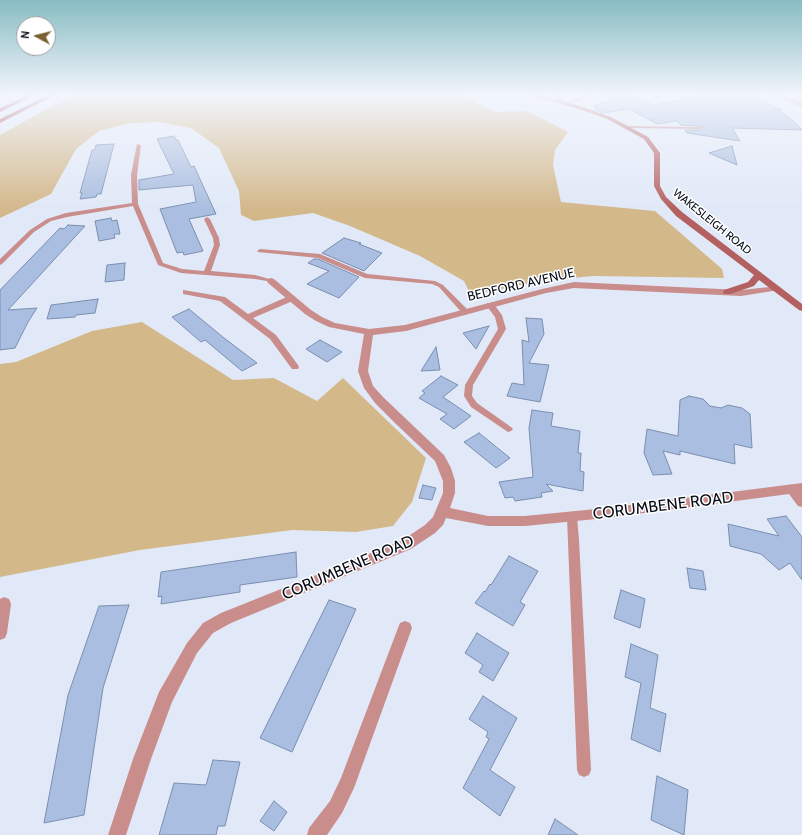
<!DOCTYPE html>
<html>
<head>
<meta charset="utf-8">
<style>
  body { margin:0 }
  #map { position:relative; width:802px; height:835px; overflow:hidden; background:#e1e9f8; font-family:Cabin,sans-serif }
  canvas { display:block }
  .north { position:absolute; left:16px; top:16px; width:40px; height:40px; box-sizing:border-box; background:#fff; border:1px solid #9c9fa3; border-radius:50%; rotate:277deg; font-size:11px; font-weight:700; line-height:16px; text-align:center; color:#070e1a }
  .north::after { content:''; display:block; margin:auto; width:14px; height:18px; background:#795f31; clip-path:polygon(50% 0,100% 100%,50% 72%,0 100%) }
</style>
</head>
<body>
<div id="map">
<canvas width="802" height="835"></canvas>
<div class="north">N</div>
</div>
<script>
const context = document.querySelector('canvas').getContext('2d');
context.lineJoin = 'round';
function paint(path, color) { context.fillStyle = color; context.fill(path, 'evenodd'); }
const toPath = rows => new Path2D(rows.map(r => 'M' + r).join(''));
function trace(path, color, width, dash) { context.strokeStyle = color; context.lineWidth = width; context.lineCap = dash ? 'butt' : 'round'; context.setLineDash(dash || []); context.stroke(path); }
function drawText(font, color, halo, rows, align = 'center') {
  context.font = font + ' Cabin,sans-serif'; context.lineWidth = 3; context.setLineDash([]); context.textBaseline = 'middle'; context.strokeStyle = halo; context.fillStyle = color; for (const [text, x, y, turn = 0] of rows) {
    context.save(); context.translate(x, y); context.rotate((+turn || 0) * Math.PI / 180); context.textAlign = isNaN(turn) ? turn : align; if (halo) context.strokeText(text, 0, 0); context.fillText(text, 0, 0); context.restore();
  }
}
const green = toPath([
  [74,94,460,94,495,112,527,111,568,132,555,150,553,165,561,202,655,211,722,269,724,278,593,276,541,281,471,295,464,281,420,256,350,226,313,213,254,221,241,215,239,191,219,148,191,128,159,122,131,123,99,131,76,149,51,194,0,218,0,135],
  [142,322,233,380,274,378,317,401,343,378,426,458,412,502,393,526,356,532,292,530,140,550,0,577,0,364,16,362,92,331]
]);
const river = toPath([
  [0,94,8,94,6,97,0,98,0,94]
]);
const building = toPath([
  [605,94,623,94,654,105,710,94,741,94,750,95,782,110,777,110,790,118,802,130,732,128,740,141,687,133,685,130,699,130,702,127,699,126,681,125,677,121,657,124,629,109,603,113,596,110,595,105,613,100,604,95,605,94],
  [174,136,176,140,178,140,191,167,194,166,216,214,189,219,203,251,184,255,183,252,177,253,160,209,196,202,193,185,139,190,139,180,174,174,157,139,174,136],
  [114,144,101,194,97,194,96,197,80,199,82,193,80,193,92,150,95,150,96,145,114,144],
  [732,146,737,165,709,153,732,146],
  [111,218,112,221,117,220,120,234,114,234,115,238,99,241,95,221,111,218],
  [68,225,85,226,8,310,37,308,28,322,15,348,0,350,0,290,60,228,64,229,68,225],
  [344,238,361,243,359,244,382,253,364,271,322,253,344,238],
  [314,259,318,259,359,277,339,298,307,284,329,271,308,263,314,259],
  [125,263,124,280,105,282,107,265,125,263],
  [98,299,95,313,76,315,75,317,47,319,51,305,98,299],
  [189,309,224,338,257,363,242,371,205,340,201,342,172,317,189,309],
  [526,318,542,319,544,334,529,363,549,365,540,402,507,396,512,383,524,385,522,340,529,342,526,318],
  [489,326,476,349,463,333,489,326],
  [320,340,342,352,327,362,306,349,320,340],
  [436,347,440,370,421,371,436,347],
  [441,376,458,385,443,397,471,416,454,429,440,419,447,414,419,398,425,393,422,391,441,376],
  [689,396,703,399,710,406,721,408,728,405,742,408,750,414,752,448,734,444,735,464,680,451,680,455,663,451,672,474,653,475,644,453,647,429,678,436,680,400,689,396],
  [532,410,553,413,551,426,580,431,578,453,581,453,580,471,584,472,583,491,546,484,553,491,541,493,542,497,515,501,513,497,505,498,499,482,533,477,529,428,532,410],
  [479,433,510,458,496,468,464,442,479,433],
  [423,485,436,488,432,500,419,498,423,485],
  [786,516,802,537,802,580,790,563,779,570,761,554,730,546,728,524,779,536,767,519,786,516],
  [296,552,297,577,240,585,240,592,161,604,162,596,158,597,161,572,296,552],
  [509,556,538,571,520,602,525,605,513,626,475,603,484,591,485,592,490,584,491,585,509,556],
  [687,568,703,571,706,590,690,588,687,568],
  [621,590,645,599,640,628,614,618,621,590],
  [329,600,356,609,292,752,260,738,329,600],
  [129,605,103,688,84,815,44,823,68,695,99,606,129,605],
  [477,633,509,653,493,681,479,672,483,665,465,653,477,633],
  [631,644,658,655,650,708,666,714,660,752,631,739,641,683,625,677,631,644],
  [483,696,517,718,490,770,515,787,500,816,463,788,489,739,486,737,488,732,469,719,483,696],
  [213,760,240,762,225,826,218,826,216,835,159,835,174,783,206,785,213,760],
  [657,776,688,790,684,835,651,820,657,776],
  [274,801,287,812,274,831,260,821,274,801],
  [555,819,578,835,548,835,555,819]
]);
const service = toPath([
  [550,94,554,94,561,97,564,103,560,104,557,99,550,94],
  [588,94,593,94,568,105,564,104,588,94],
  [626,126,699,127,701,128,699,129,628,128,626,128,626,126],
  [137,144,141,145,137,175,138,204,163,263,182,269,204,271,214,245,213,238,204,219,207,217,210,219,219,238,220,245,211,271,255,275,273,280,273,282,255,279,181,273,158,265,133,206,67,217,51,221,34,232,2,264,0,265,0,259,30,230,47,219,66,213,132,203,131,175,137,144],
  [260,249,320,254,367,274,435,281,443,285,470,312,466,314,463,314,439,287,432,284,365,278,318,258,258,252,257,251,260,249],
  [183,290,225,297,248,314,289,296,295,296,295,300,253,318,276,335,298,365,299,367,298,369,292,369,270,339,228,307,220,301,183,294,183,290],
  [487,303,493,303,502,315,506,329,473,385,472,396,477,403,511,427,513,429,511,431,508,432,471,407,464,396,465,385,498,329,495,317,486,305,487,303],
  [572,513,576,514,577,517,579,540,591,770,589,775,584,777,579,775,577,770,567,517,568,514,572,513]
]);
const minor = toPath([
  [774,94,779,94,802,103,802,107,774,95,774,94],
  [271,278,274,279,311,310,322,317,335,323,369,329,405,325,542,289,574,282,741,290,779,286,780,288,779,290,741,296,574,288,546,293,406,331,373,335,368,371,373,386,383,397,444,455,451,468,455,481,455,493,450,508,488,516,525,516,606,508,802,483,802,507,798,506,789,494,606,518,525,526,488,526,446,518,443,525,435,533,411,549,231,623,213,633,197,653,172,702,151,759,126,835,108,835,133,759,159,692,187,643,203,623,221,613,401,541,425,525,433,517,443,493,443,481,435,461,396,424,375,403,364,388,358,371,364,334,329,327,316,321,305,314,268,283,267,281,268,279,271,278],
  [4,597,9,599,11,604,7,633,5,638,0,640,0,599,4,597],
  [405,621,410,623,412,628,354,788,342,813,327,835,307,835,309,828,330,801,341,778,398,628,400,623,405,621]
]);
const secondary = toPath([
  [526,94,533,94,583,107,611,117,648,137,660,153,660,186,666,197,682,212,802,304,802,311,799,310,759,280,754,286,730,294,724,294,723,292,724,290,748,282,754,275,676,216,661,199,654,186,654,153,644,139,607,119,579,109,526,94]
]);
const trunk = toPath([
  [31,94,37,94,0,112,0,108,31,94],
  [51,94,57,94,0,123,0,119,51,94]
]);
const farStreetnames = [
  ["WAKESLEIGH ROAD",712,222,39]
];
const streetNames = [
  ["BEDFORD AVENUE",521,285,-13]
];
const nearStreetnames = [
  ["CORUMBENE ROAD",663,506,-7],
  ["CORUMBENE ROAD",348,568,-23]
];
paint(green, '#d3b88a');
paint(river, '#95c88a');
paint(building, '#a9bee0');
trace(building, '#7a8eaf', 1);
paint(service, '#c98d8c');
paint(minor, '#c98d8c');
paint(secondary, '#b45f60');
paint(trunk, '#9a2433');
const sky = context.createLinearGradient(0, 0, 0, 210);
sky.addColorStop(0, '#87bcc2');
sky.addColorStop(0.45, '#f2f5fc');
sky.addColorStop(1, '#f2f5fc00');
context.fillStyle = sky;
context.fillRect(0, 0, 802, 210);
drawText('11px', '#070e1a', '#fff', farStreetnames);
drawText('13px', '#070e1a', '#fff', streetNames);
drawText('16px', '#070e1a', '#fff', nearStreetnames);
</script>
</body>
</html>
